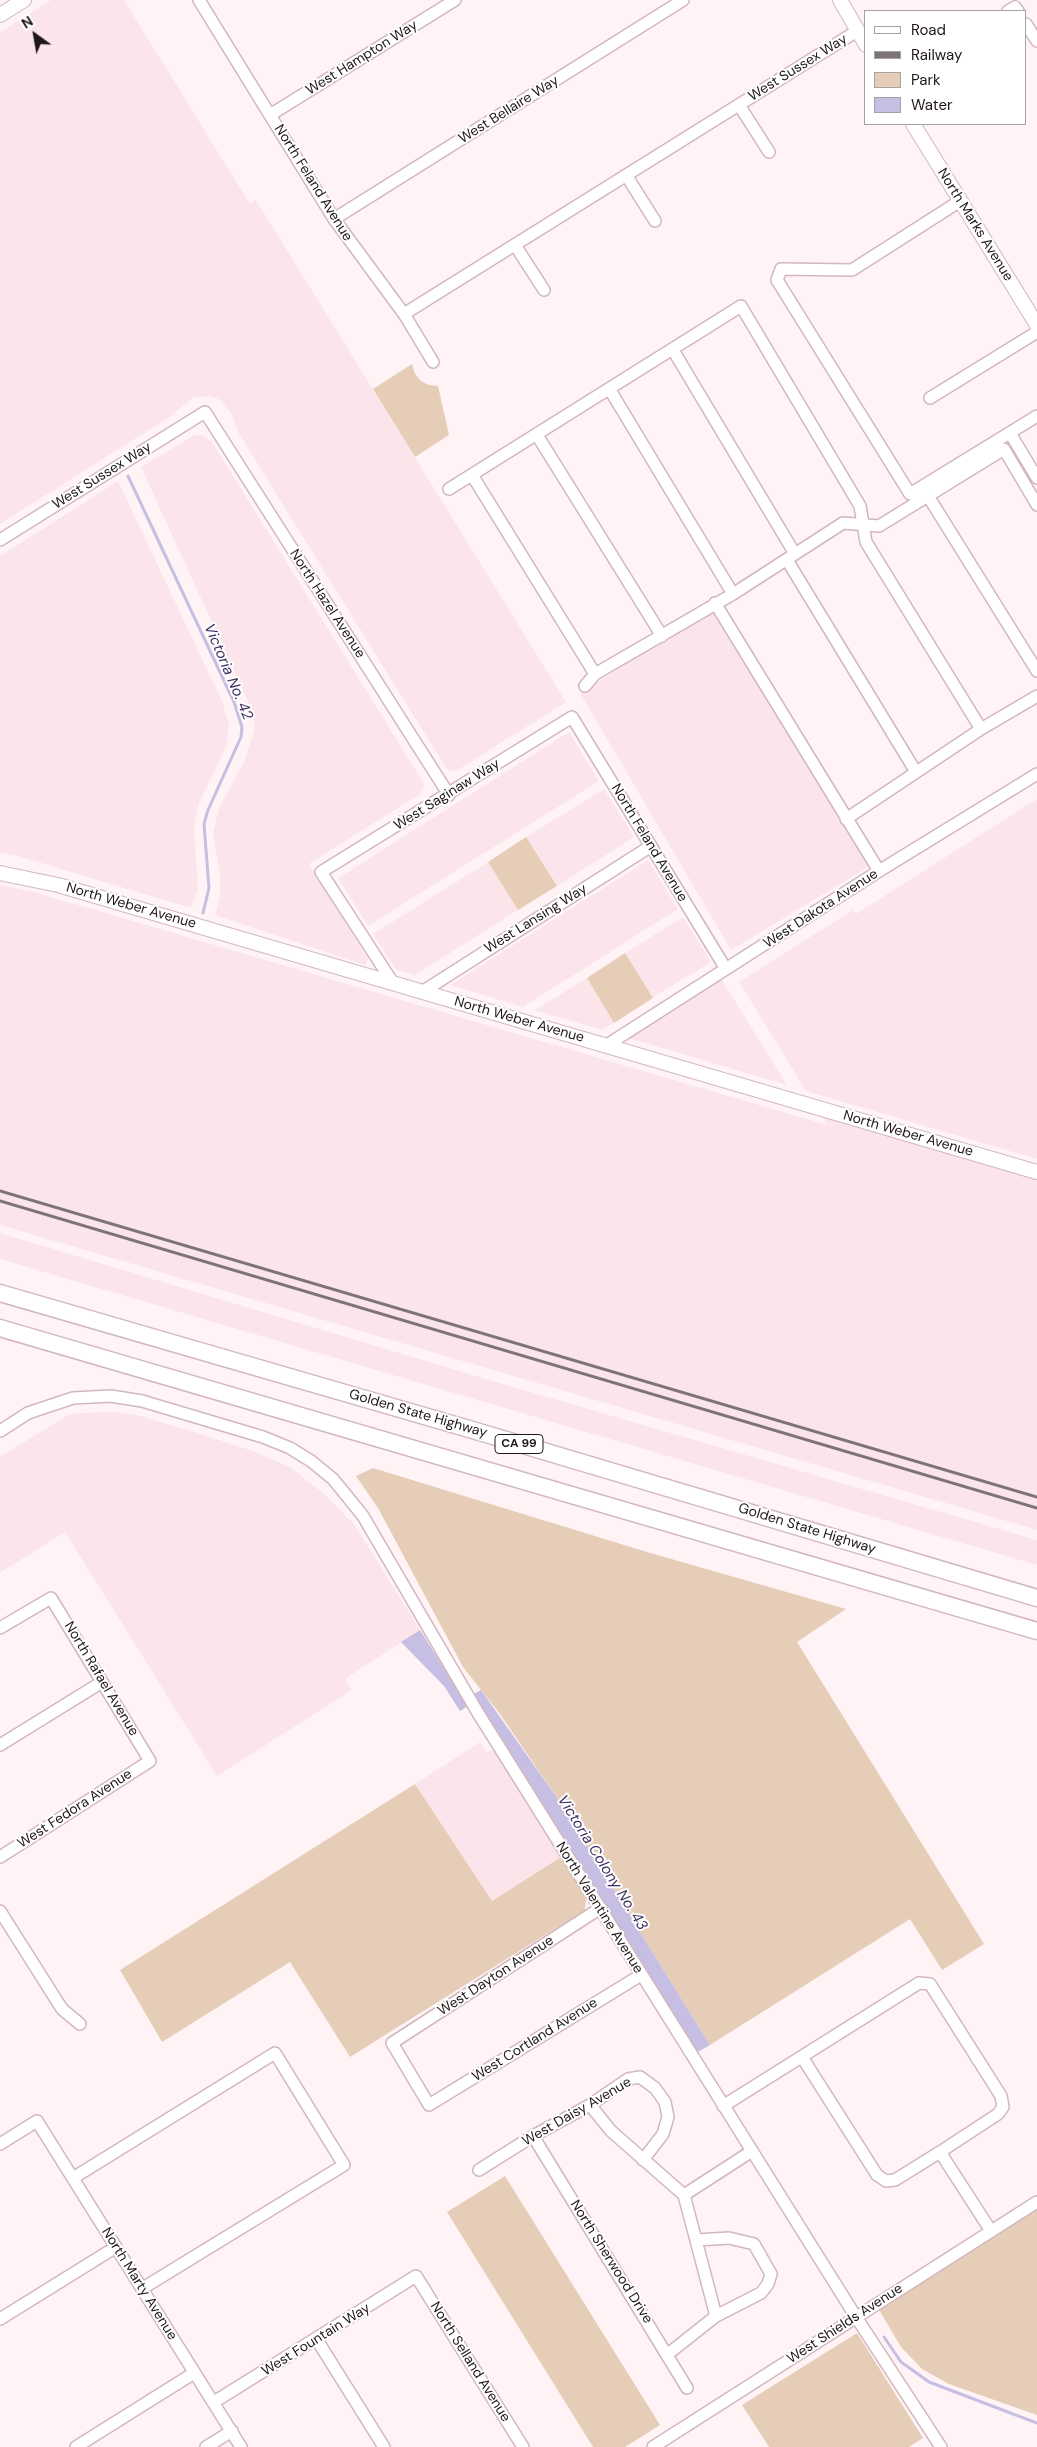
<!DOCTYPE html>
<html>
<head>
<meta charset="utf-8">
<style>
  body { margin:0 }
  #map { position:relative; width:1037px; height:2447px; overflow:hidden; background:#fff3f6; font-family:"DM Sans",sans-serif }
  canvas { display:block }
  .legend { position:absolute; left:864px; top:10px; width:162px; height:115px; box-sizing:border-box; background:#fff; border:1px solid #a5a2a3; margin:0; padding:6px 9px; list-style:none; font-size:15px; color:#1f1618 }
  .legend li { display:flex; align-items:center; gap:10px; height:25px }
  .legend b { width:25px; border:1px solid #a5a2a3 }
  .north { position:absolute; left:10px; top:10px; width:50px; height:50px; -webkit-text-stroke:4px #fff; paint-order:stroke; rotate:328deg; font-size:14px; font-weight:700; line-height:20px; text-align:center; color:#1f1618 }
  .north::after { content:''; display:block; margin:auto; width:18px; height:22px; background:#1f1618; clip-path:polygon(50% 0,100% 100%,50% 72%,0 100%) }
</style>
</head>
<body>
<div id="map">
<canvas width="1037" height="2447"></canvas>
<ul class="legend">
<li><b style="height:6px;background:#fff"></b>Road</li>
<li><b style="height:6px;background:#7e7476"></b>Railway</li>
<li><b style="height:14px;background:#e6cdb8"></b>Park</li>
<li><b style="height:14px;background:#c6bee3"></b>Water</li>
</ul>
<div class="north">N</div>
</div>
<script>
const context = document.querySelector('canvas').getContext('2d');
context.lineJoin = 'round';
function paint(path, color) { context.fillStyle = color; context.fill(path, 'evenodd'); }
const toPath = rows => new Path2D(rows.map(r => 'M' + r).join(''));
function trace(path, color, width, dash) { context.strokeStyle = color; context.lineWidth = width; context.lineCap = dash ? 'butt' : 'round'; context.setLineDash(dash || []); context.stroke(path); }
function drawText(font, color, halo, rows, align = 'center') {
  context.font = font + ' "DM Sans",sans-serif'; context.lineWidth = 4; context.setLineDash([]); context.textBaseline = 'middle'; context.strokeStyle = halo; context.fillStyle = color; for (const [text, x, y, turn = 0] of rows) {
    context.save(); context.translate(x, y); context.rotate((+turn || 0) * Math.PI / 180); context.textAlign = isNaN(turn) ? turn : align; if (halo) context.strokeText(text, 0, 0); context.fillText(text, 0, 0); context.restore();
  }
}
const built = toPath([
  [51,0,124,0,250,204,256,200,566,702,458,770,452,771,446,768,238,432,232,414,220,400,211,396,192,398,171,416,0,524,0,32],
  [195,435,201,435,212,442,423,782,424,787,420,794,309,864,368,959,365,965,215,915,220,898,220,875,213,833,219,808,245,760,255,727,251,708,141,467],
  [118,481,222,701,229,725,226,747,199,803,194,825,198,890,191,908,18,856,0,853,0,556],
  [711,611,870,866,731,950,580,693],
  [569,732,599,781,368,926,338,878],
  [604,789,634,837,557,886,526,837],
  [1037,799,1037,1159,806,1091,739,982,853,910,856,914],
  [648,860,678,909,523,1007,450,985],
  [488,862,518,910,415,975,395,969,373,934],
  [0,885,34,892,827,1125,817,1108,1037,1178,1037,1530,0,1225],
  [683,917,711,962,652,998,625,953],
  [720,977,787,1085,625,1037],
  [587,978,614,1023,602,1030,535,1010],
  [0,1233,496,1382,1037,1540,1037,1565,0,1259],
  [113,1412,137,1415,191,1431,253,1451,290,1467,323,1493,354,1524,420,1630,345,1679,352,1690,217,1776,65,1532,0,1573,0,1457,68,1415,77,1413],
  [480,1742,486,1752,494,1750,561,1857,492,1901,415,1784]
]);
const green = toPath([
  [412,364,415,374,421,381,429,385,438,386,449,435,415,457,373,389],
  [526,837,557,886,518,910,488,862],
  [625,953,653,998,614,1023,587,978],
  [373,1468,647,1552,846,1609,797,1642,984,1944,942,1970,910,1919,710,2045,555,1795,500,1714,463,1667,378,1508,356,1476],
  [415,1784,492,1901,561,1857,586,1896,585,1910,350,2057,290,1962,162,2042,120,1970],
  [505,2176,660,2425,625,2447,593,2447,447,2212],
  [1037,2209,1037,2415,949,2384,922,2369,901,2347,878,2308],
  [857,2333,923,2438,909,2447,769,2447,742,2405]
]);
const water = toPath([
  [420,1630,468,1706,460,1711,444,1686,401,1642],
  [481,1690,555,1795,710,2045,696,2053,472,1695]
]);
const stream = toPath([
  [128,476,234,702,242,727,241,737,208,810,204,824,209,888,203,913],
  [884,2337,901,2362,929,2382,1037,2423]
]);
const minor = toPath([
  [199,0,334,219,404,314,433,362],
  [1008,11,1015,7,1018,11],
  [1026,24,1037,41],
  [739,105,769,152],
  [270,115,455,0],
  [626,175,655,221],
  [960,201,852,270,781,269,777,280,910,494,1037,416],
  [334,219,683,0],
  [515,245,544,290],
  [404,314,857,31],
  [673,350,795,554],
  [610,390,733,594],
  [930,398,1037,332],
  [1010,433,1037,478],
  [537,435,662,636],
  [472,475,595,674],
  [449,489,741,306,860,506,866,542,981,729],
  [928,496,1037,671],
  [0,540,205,412,449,795],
  [787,560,916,772],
  [715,603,879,871],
  [585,686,595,674,733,594,843,523,879,526,1004,449,1037,505],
  [846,819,981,729,1037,696],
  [393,983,321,872,572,717,726,969],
  [422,992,651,846],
  [607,1045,879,871,1037,774],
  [0,1431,28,1413,73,1398,111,1396,142,1401,263,1437,290,1448,311,1461,333,1479,363,1516,478,1713,856,2317,941,2447],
  [0,1628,51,1598,150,1761,0,1857],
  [0,1745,102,1682],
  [599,1909,392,2043,429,2105,641,1975],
  [0,1911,62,2009,80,2024],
  [590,2105,611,2131,684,2195,716,2316],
  [723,2106,919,1983,930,1984,1001,2096,1003,2107,998,2114,940,2152,895,2180,886,2181,877,2175,802,2057],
  [533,2136,687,2388],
  [0,2144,37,2121,241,2447],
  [940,2152,991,2231],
  [479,2170,533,2136,590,2105,628,2079,640,2077,655,2088,665,2102,668,2117,663,2134,643,2160],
  [73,2178,275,2053,344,2165,143,2288],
  [684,2195,752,2151],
  [0,2319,116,2247],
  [317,2340,384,2447],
  [668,2354,716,2316,761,2293,768,2284,771,2274,754,2244,729,2238,696,2240],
  [214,2402,416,2276,523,2447],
  [76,2447,194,2373],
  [206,2447,232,2431],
  [653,2447,1037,2202]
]);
const major = toPath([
  [840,0,866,45],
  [0,15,24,0],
  [913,124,1037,325],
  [0,873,58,885,1037,1172]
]);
const highway = toPath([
  [0,1293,476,1431,1037,1598],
  [0,1328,1037,1631]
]);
const rail = toPath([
  [0,1191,1037,1497],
  [0,1201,1037,1508]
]);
const shields = [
  [519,1444,48]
];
const shieldNames = [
  ["CA 99",519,1444]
];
const streetNames = [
  ["West Hampton Way",362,58,-32],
  ["West Sussex Way",798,68,-32],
  ["West Bellaire Way",509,110,-32],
  ["North Feland Avenue",313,183,58],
  ["North Marks Avenue",975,225,58],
  ["West Sussex Way",102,476,-32],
  ["North Hazel Avenue",327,604,57],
  ["West Saginaw Way",447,795,-32],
  ["North Feland Avenue",649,843,59],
  ["North Weber Avenue",131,906,16],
  ["West Dakota Avenue",821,909,-33],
  ["West Lansing Way",536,919,-32],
  ["North Weber Avenue",519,1020,16],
  ["North Weber Avenue",908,1134,16],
  ["Golden State Highway",418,1414,16],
  ["Golden State Highway",807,1529,17],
  ["North Rafael Avenue",101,1679,59],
  ["West Fedora Avenue",75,1809,-33],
  ["North Valentine Avenue",599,1908,58],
  ["West Dayton Avenue",496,1976,-33],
  ["West Cortland Avenue",535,2040,-32],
  ["West Daisy Avenue",577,2112,-30],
  ["North Sherwood Drive",611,2262,58],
  ["North Marty Avenue",139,2284,58],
  ["West Shields Avenue",845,2324,-33],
  ["West Fountain Way",316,2340,-32],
  ["North Selland Avenue",470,2362,58]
];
const waterNames = [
  ["Victoria No. 42",228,672,67],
  ["Victoria Colony No. 43",602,1863,58]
];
paint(built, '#fbe5eb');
paint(green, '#e6cdb8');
paint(water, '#c6bee3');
trace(stream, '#c6bee3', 3);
trace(minor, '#d2b7bf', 14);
trace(major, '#d2b7bf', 16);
trace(highway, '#d2b7bf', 19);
trace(minor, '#fff', 11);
trace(major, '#fff', 14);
trace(highway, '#fff', 16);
trace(rail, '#7e7476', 3);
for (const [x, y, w] of shields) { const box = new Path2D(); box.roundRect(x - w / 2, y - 9.5, w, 19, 4); context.fillStyle = '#fff'; context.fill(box); trace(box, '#1f1618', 1); }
drawText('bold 12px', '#1f1618', null, shieldNames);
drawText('14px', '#1f1618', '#fff', streetNames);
drawText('italic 15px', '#3e3061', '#fff', waterNames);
</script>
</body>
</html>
